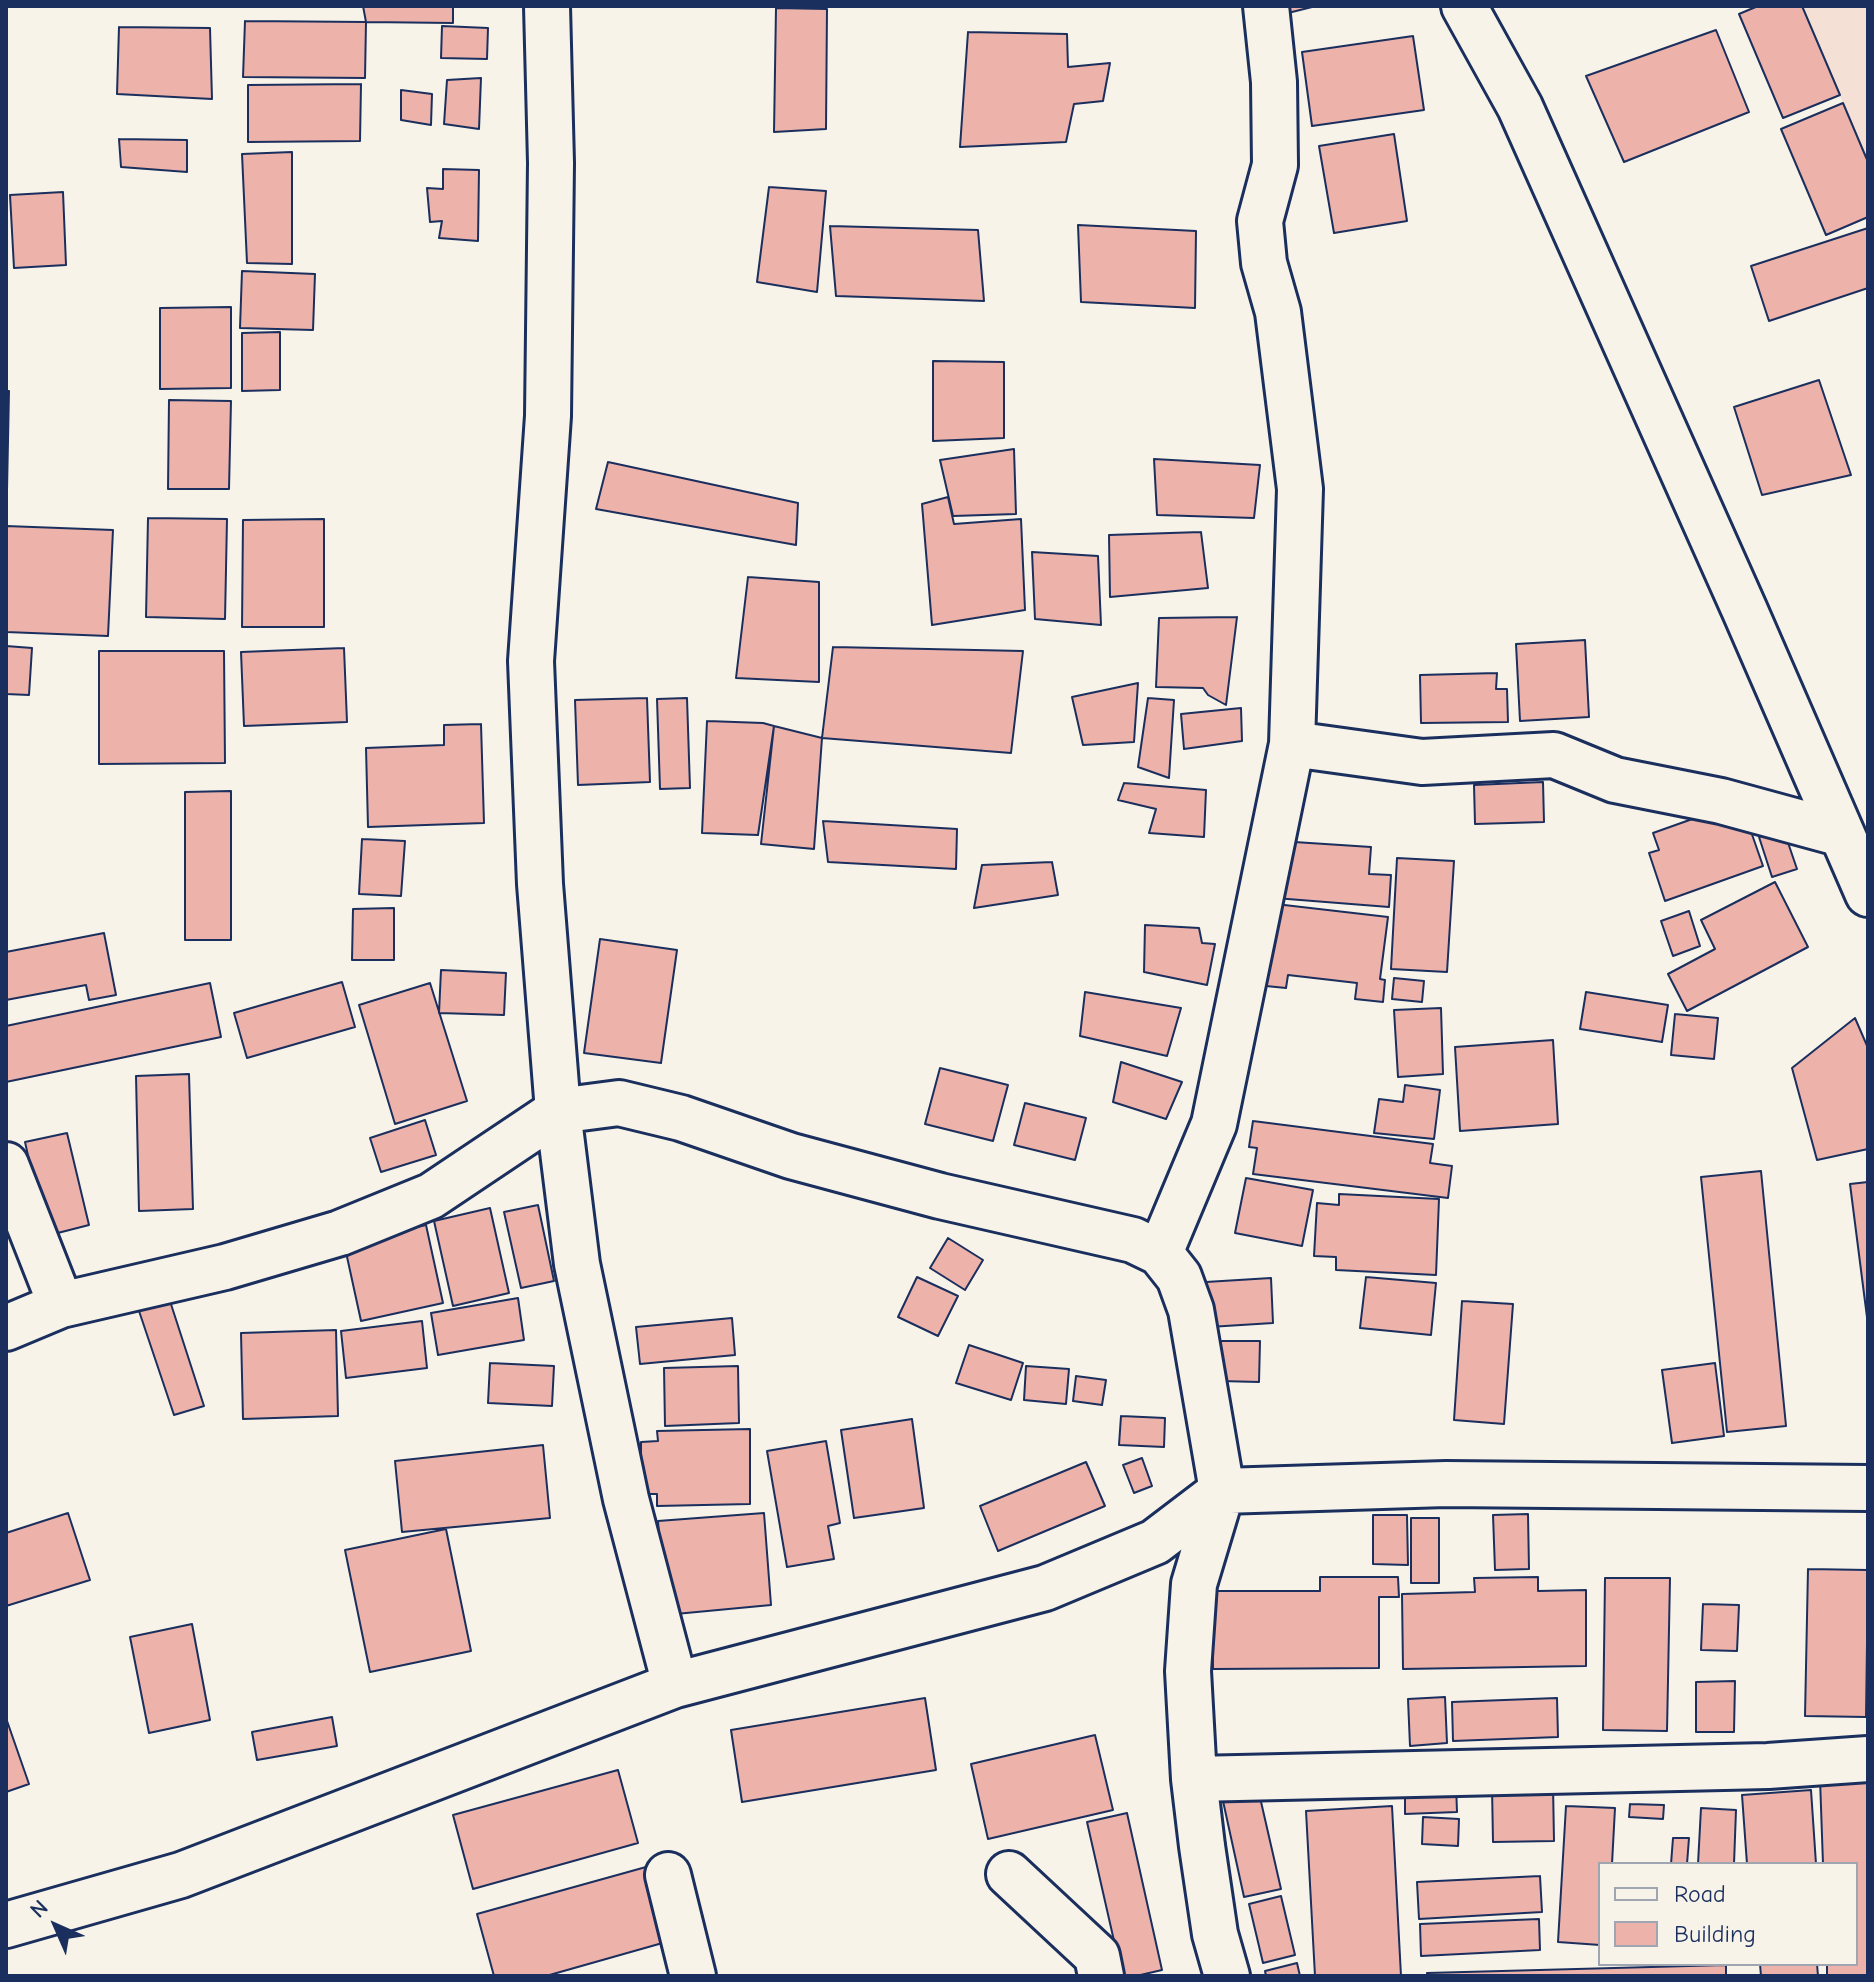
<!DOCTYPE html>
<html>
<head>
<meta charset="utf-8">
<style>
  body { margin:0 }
  #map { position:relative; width:1874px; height:1982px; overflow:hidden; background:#f7f3e8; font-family:"Comic Neue",sans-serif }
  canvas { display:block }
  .frame { position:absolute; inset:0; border:8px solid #1b2f5e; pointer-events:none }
  .legend { position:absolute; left:1598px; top:1862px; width:260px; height:104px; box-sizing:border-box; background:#f7f3e8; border:2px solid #9fa5b1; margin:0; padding:10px 14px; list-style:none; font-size:24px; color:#1b2f5e }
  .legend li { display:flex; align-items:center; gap:16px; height:40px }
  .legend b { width:40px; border:2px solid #9fa5b1 }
  .north { position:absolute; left:16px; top:1886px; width:80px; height:80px; -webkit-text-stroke:6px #f7f3e8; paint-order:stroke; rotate:315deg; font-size:22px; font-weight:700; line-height:32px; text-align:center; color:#1b2f5e }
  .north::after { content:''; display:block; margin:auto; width:28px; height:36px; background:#1b2f5e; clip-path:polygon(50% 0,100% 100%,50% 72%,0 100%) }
</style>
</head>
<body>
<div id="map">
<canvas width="1874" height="1982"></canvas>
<div class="frame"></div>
<ul class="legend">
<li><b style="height:10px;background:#f7f3e8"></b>Road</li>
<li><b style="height:22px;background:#edb2aa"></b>Building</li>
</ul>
<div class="north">N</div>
</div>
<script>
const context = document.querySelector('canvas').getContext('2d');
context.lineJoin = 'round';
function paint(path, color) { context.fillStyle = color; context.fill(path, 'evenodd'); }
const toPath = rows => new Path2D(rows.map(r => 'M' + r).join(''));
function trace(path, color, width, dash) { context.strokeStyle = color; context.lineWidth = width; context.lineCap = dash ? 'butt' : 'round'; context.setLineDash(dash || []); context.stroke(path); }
const built = toPath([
  [1802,6,1868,6,1868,162,1843,103]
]);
const building = toPath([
  [363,6,453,6,453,23,366,22,363,6],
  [1282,6,1316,6,1284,14,1282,6],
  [1758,6,1802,6,1840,95,1783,118,1739,14,1758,6],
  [776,8,827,9,826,129,774,132,776,8],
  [245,21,366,22,365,78,243,77,245,21],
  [442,26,488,28,487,59,441,58,442,26],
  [119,27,210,28,212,99,117,94,119,27],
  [1716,30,1749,112,1624,162,1586,76,1716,30],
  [968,32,1067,34,1068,67,1110,63,1103,101,1074,104,1066,142,960,147,968,32],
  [1413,36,1424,110,1312,126,1302,52,1413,36],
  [481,78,479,129,444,124,447,80,481,78],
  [361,84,360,141,248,142,248,85,361,84],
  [401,90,432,94,431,125,401,120,401,90],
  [1843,103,1868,162,1868,217,1826,235,1781,129,1843,103],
  [1394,134,1407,221,1334,233,1319,146,1394,134],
  [119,139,187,140,187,172,121,167,119,139],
  [292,152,292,264,247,263,242,154,292,152],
  [443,169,479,170,478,241,439,238,442,221,430,222,427,188,443,189,443,169],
  [769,187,826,191,817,292,757,282,769,187],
  [63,192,66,265,14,268,10,195,63,192],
  [1078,225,1196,231,1195,308,1081,302,1078,225],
  [830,226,978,230,984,301,836,296,830,226],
  [1868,228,1868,288,1769,321,1751,266,1868,228],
  [242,271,315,274,313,330,240,328,242,271],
  [231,307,231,388,160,389,160,308,231,307],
  [280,332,280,390,242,391,242,333,280,332],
  [933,361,1004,362,1004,438,933,441,933,361],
  [1819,380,1851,475,1762,495,1734,407,1819,380],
  [6,391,9,391,7,490,6,490,6,391],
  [169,400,231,401,229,489,168,489,169,400],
  [1014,449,1016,514,953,516,940,460,1014,449],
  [1154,459,1260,465,1254,518,1157,515,1154,459],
  [608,462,798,503,796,545,596,509,608,462],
  [948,497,954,524,1021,519,1025,610,932,625,922,504,948,497],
  [148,518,227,519,225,619,146,617,148,518],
  [324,519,324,627,242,627,243,520,324,519],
  [6,526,113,530,108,636,6,632,6,526],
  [1201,532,1208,588,1110,597,1109,535,1201,532],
  [1032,552,1098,556,1101,625,1035,619,1032,552],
  [748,577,819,582,819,682,736,678,748,577],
  [1237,617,1226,705,1208,695,1203,688,1156,687,1159,618,1237,617],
  [1585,640,1589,717,1520,721,1516,644,1585,640],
  [6,646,32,648,29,695,6,694,6,646],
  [833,647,1023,651,1011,753,822,738,833,647],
  [344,648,347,722,244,726,241,652,344,648],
  [99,651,224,651,225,763,99,764,99,651],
  [1497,673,1496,689,1507,689,1508,722,1421,723,1420,675,1497,673],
  [1138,683,1134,742,1083,745,1072,697,1138,683],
  [647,698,650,782,578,785,575,700,647,698],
  [687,698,690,788,660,789,657,699,687,698],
  [1148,698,1174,700,1169,778,1138,767,1148,698],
  [1241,708,1242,741,1184,749,1181,714,1241,708],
  [707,721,763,723,774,726,758,835,702,833,707,721],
  [481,724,484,823,368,827,366,748,444,745,444,725,481,724],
  [774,726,822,738,814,849,761,844,774,726],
  [1543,782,1544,822,1475,824,1474,785,1543,782],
  [1124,783,1206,790,1204,837,1149,833,1156,809,1118,800,1124,783],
  [231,791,231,940,185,940,185,792,231,791],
  [1726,807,1747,820,1763,866,1665,901,1649,853,1659,850,1653,833,1726,807],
  [823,821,957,829,956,869,828,862,823,821],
  [1783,828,1797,869,1772,877,1759,837,1783,828],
  [362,839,405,841,401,896,359,894,362,839],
  [1279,841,1371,847,1369,874,1391,875,1389,907,1275,898,1279,841],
  [1397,858,1454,861,1447,972,1391,969,1397,858],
  [1052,862,1058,895,974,908,982,865,1052,862],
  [1775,882,1808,947,1687,1011,1668,974,1715,949,1701,920,1775,882],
  [1267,903,1388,917,1380,979,1385,980,1383,1002,1355,999,1357,983,1288,975,1286,988,1256,985,1267,903],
  [394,908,394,960,352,960,353,909,394,908],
  [1689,911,1700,946,1673,956,1661,921,1689,911],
  [1145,925,1199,928,1202,943,1215,944,1207,985,1144,972,1145,925],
  [104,933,116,995,89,1000,86,985,6,1000,6,952,104,933],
  [600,939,677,950,661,1063,584,1053,600,939],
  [441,970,506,973,504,1015,439,1013,441,970],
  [1394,978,1424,981,1422,1002,1392,999,1394,978],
  [342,982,355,1027,247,1058,234,1013,342,982],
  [210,983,221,1037,6,1082,6,1026,210,983],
  [430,983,467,1101,395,1124,359,1005,430,983],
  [1085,992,1181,1008,1167,1056,1080,1036,1085,992],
  [1586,992,1668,1005,1662,1042,1580,1029,1586,992],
  [1441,1008,1443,1074,1398,1077,1394,1010,1441,1008],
  [1675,1014,1718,1018,1714,1059,1671,1055,1675,1014],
  [1855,1018,1868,1048,1868,1149,1817,1160,1792,1068,1855,1018],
  [1553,1040,1558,1124,1460,1131,1455,1047,1553,1040],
  [1121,1062,1182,1082,1166,1119,1113,1102,1121,1062],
  [940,1068,1008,1085,993,1141,925,1124,940,1068],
  [189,1074,193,1209,139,1211,136,1076,189,1074],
  [1405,1085,1440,1090,1434,1139,1374,1133,1379,1099,1403,1102,1405,1085],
  [1025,1103,1086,1118,1075,1160,1014,1145,1025,1103],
  [425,1120,436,1155,381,1172,370,1138,425,1120],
  [1253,1121,1433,1144,1430,1163,1452,1166,1448,1198,1253,1174,1257,1148,1249,1147,1253,1121],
  [67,1133,89,1225,46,1236,25,1142,67,1133],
  [1761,1171,1786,1426,1727,1432,1701,1177,1761,1171],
  [1246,1178,1313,1190,1302,1246,1235,1233,1246,1178],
  [1868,1182,1868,1325,1850,1184,1868,1182],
  [1339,1194,1439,1199,1436,1275,1336,1270,1336,1257,1314,1256,1317,1203,1339,1205,1339,1194],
  [538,1205,554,1281,521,1288,504,1212,538,1205],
  [490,1208,509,1293,453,1306,434,1221,490,1208],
  [426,1225,443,1303,361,1321,344,1243,426,1225],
  [948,1238,983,1260,965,1290,930,1268,948,1238],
  [917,1277,958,1296,938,1336,898,1317,917,1277],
  [1366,1277,1436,1283,1431,1335,1360,1328,1366,1277],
  [1271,1278,1273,1323,1209,1327,1206,1282,1271,1278],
  [169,1298,204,1406,174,1415,138,1308,169,1298],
  [518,1298,524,1340,438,1355,431,1313,518,1298],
  [1462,1301,1513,1304,1504,1424,1454,1420,1462,1301],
  [732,1318,735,1355,640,1364,636,1327,732,1318],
  [422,1321,427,1368,346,1378,341,1331,422,1321],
  [336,1330,338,1416,243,1419,241,1333,336,1330],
  [1221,1341,1260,1341,1259,1382,1220,1381,1221,1341],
  [969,1345,1023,1363,1011,1400,956,1383,969,1345],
  [490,1363,554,1366,552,1406,488,1403,490,1363],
  [1715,1363,1724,1436,1672,1443,1662,1370,1715,1363],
  [738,1366,739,1423,665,1426,664,1368,738,1366],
  [1026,1366,1069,1369,1066,1404,1024,1400,1026,1366],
  [1076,1376,1106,1380,1102,1405,1073,1401,1076,1376],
  [1121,1416,1165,1418,1164,1447,1119,1445,1121,1416],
  [912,1419,924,1508,854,1518,841,1430,912,1419],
  [750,1429,750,1504,657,1506,657,1494,641,1494,641,1442,658,1441,657,1431,750,1429],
  [826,1441,840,1523,828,1526,834,1559,787,1567,767,1451,826,1441],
  [543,1445,550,1518,402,1532,395,1461,543,1445],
  [1142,1458,1152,1486,1134,1493,1123,1465,1142,1458],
  [1086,1462,1105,1506,998,1551,980,1506,1086,1462],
  [68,1513,90,1580,6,1606,6,1533,68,1513],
  [764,1513,771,1605,665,1615,658,1521,764,1513],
  [1528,1514,1529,1569,1495,1570,1493,1515,1528,1514],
  [1373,1515,1407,1515,1408,1565,1373,1564,1373,1515],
  [1411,1518,1439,1518,1439,1583,1411,1583,1411,1518],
  [446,1529,471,1651,370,1672,345,1550,446,1529],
  [1808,1569,1868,1570,1866,1717,1805,1716,1808,1569],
  [1320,1577,1398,1577,1399,1597,1379,1597,1379,1668,1213,1669,1212,1591,1320,1591,1320,1577],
  [1538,1577,1538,1591,1586,1590,1586,1666,1403,1669,1402,1594,1475,1592,1474,1578,1538,1577],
  [1605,1578,1670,1578,1667,1731,1603,1730,1605,1578],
  [1703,1604,1739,1605,1737,1651,1701,1650,1703,1604],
  [192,1624,210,1720,149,1733,130,1637,192,1624],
  [1735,1681,1734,1732,1696,1732,1696,1682,1735,1681],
  [1445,1697,1447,1743,1410,1746,1408,1699,1445,1697],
  [925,1698,936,1770,742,1802,731,1730,925,1698],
  [1557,1698,1558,1737,1453,1741,1452,1702,1557,1698],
  [332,1717,337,1746,257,1760,252,1732,332,1717],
  [6,1718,29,1784,6,1792,6,1718],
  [1095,1735,1113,1810,988,1839,971,1764,1095,1735],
  [618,1770,638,1843,473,1889,453,1815,618,1770],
  [1868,1778,1868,1976,1827,1976,1827,1964,1856,1964,1856,1864,1823,1864,1820,1779,1868,1778],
  [1456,1784,1457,1812,1405,1814,1405,1787,1456,1784],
  [1553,1785,1554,1841,1493,1842,1492,1787,1553,1785],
  [1811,1790,1816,1864,1747,1864,1742,1795,1811,1790],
  [1259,1793,1281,1889,1244,1897,1223,1801,1259,1793],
  [1630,1804,1664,1805,1663,1819,1629,1817,1630,1804],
  [1392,1806,1401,1976,1315,1976,1306,1811,1392,1806],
  [1566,1806,1615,1808,1612,1864,1600,1864,1600,1945,1558,1942,1566,1806],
  [1701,1808,1736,1810,1734,1864,1698,1864,1701,1808],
  [1127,1813,1162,1970,1136,1976,1122,1976,1087,1822,1127,1813],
  [1423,1817,1459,1819,1458,1846,1422,1844,1423,1817],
  [1673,1838,1689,1838,1687,1864,1671,1864,1673,1838],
  [646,1867,666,1942,546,1976,494,1976,477,1914,646,1867],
  [1540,1876,1542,1912,1419,1919,1417,1882,1540,1876],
  [1281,1896,1295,1955,1263,1963,1249,1904,1281,1896],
  [1539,1919,1540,1950,1421,1956,1420,1924,1539,1919],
  [1297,1963,1300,1976,1266,1976,1265,1971,1297,1963],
  [1760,1964,1817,1964,1818,1976,1761,1976,1760,1964],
  [1726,1965,1726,1976,1427,1976,1427,1973,1726,1965]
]);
const street = toPath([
  [547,6,551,163,548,416,531,661,540,884,558,1111,577,1264,626,1499,675,1685],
  [1464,6,1520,107,1745,611,1868,894],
  [1292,744,1422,762,1554,755,1615,780,1721,801,1842,834],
  [6,1165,61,1305],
  [1160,1253,1214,1124,1292,744,1300,489,1278,312,1264,263,1260,221,1275,165,1274,82,1266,6],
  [6,1328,61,1305,225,1267,340,1233,431,1196,558,1111,619,1103,681,1118,791,1156,940,1196,1133,1240,1160,1253,1179,1277,1191,1310,1222,1491,1194,1584,1188,1671,1194,1779,1202,1846,1215,1934,1227,1976],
  [1194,1779,1768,1766,1868,1759],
  [1009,1874,1097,1956,1101,1976],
  [668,1875,693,1976],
  [6,1925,181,1875,675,1685,1045,1588,1155,1542,1222,1491,1446,1484,1868,1488]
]);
paint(built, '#f4e0d5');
paint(building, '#edb2aa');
trace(building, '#1b2f5e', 2);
trace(street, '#1b2f5e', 50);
trace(street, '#f7f3e8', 44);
</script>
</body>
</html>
